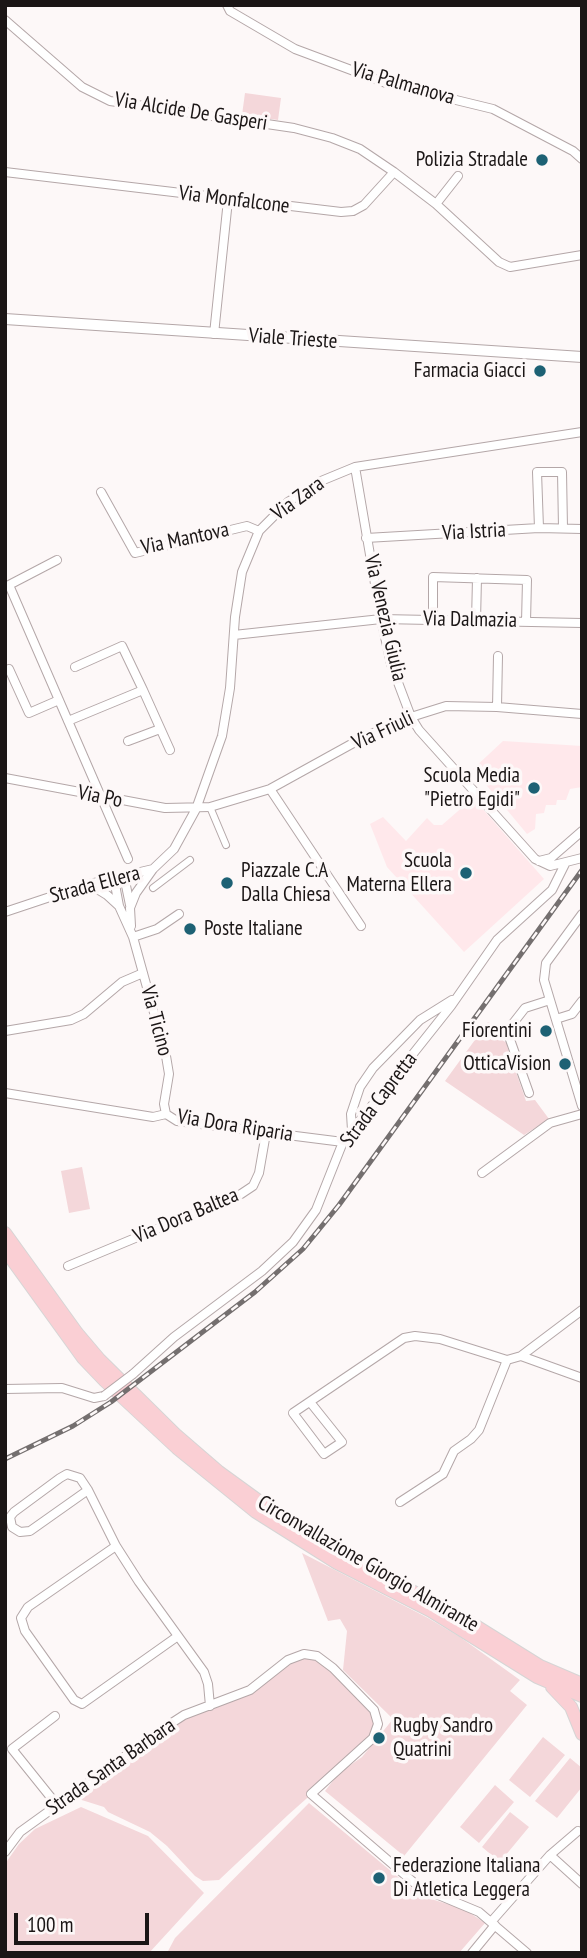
<!DOCTYPE html>
<html>
<head>
<meta charset="utf-8">
<style>
  body { margin:0 }
  #map { position:relative; width:587px; height:1958px; overflow:hidden; background:#fdf8f8; font-family:"PT Sans Narrow",sans-serif }
  canvas { display:block }
  .frame { position:absolute; inset:0; border:7px solid #1b1616; pointer-events:none }
  .scale { position:absolute; left:14px; top:1913px; width:135px; height:32px; box-sizing:border-box; border:4px solid #1b1616; border-top:0; padding-left:9px; font-size:21px; line-height:24px; white-space:nowrap; color:#1b1616; -webkit-text-stroke:5px #fdf8f8; paint-order:stroke }
</style>
</head>
<body>
<div id="map">
<canvas width="587" height="1958"></canvas>
<div class="frame"></div>
<div class="scale">100 m</div>
</div>
<script>
const context = document.querySelector('canvas').getContext('2d');
context.lineJoin = 'round';
function paint(path, color) { context.fillStyle = color; context.fill(path, 'evenodd'); }
const toPath = rows => new Path2D(rows.map(r => 'M' + r).join(''));
function trace(path, color, width, dash) { context.strokeStyle = color; context.lineWidth = width; context.lineCap = dash ? 'butt' : 'round'; context.setLineDash(dash || []); context.stroke(path); }
function drawText(font, color, halo, rows, align = 'center') {
  context.font = font + ' "PT Sans Narrow",sans-serif'; context.lineWidth = 7; context.setLineDash([]); context.textBaseline = 'middle'; context.strokeStyle = halo; context.fillStyle = color; for (const [text, x, y, turn = 0] of rows) {
    context.save(); context.translate(x, y); context.rotate((+turn || 0) * Math.PI / 180); context.textAlign = isNaN(turn) ? turn : align; if (halo) context.strokeText(text, 0, 0); context.fillText(text, 0, 0); context.restore();
  }
}
const built = toPath([
  [503,741,582,746,582,787,570,789,566,800,557,800,556,805,546,805,544,813,536,814,535,829,527,834,473,769],
  [473,798,544,879,464,952,387,867,370,824,383,817,406,841,427,818,434,825,442,825]
]);
const green = toPath([
  [245,93,281,98,278,120,242,115],
  [488,1022,492,1024,488,1030,508,1044,507,1046,526,1101,535,1100,549,1119,524,1135,445,1081],
  [82,1167,90,1209,69,1213,61,1171],
  [302,1553,428,1618,460,1637,520,1680,510,1691,527,1705,404,1856,325,1791,339,1773,362,1757,393,1719,343,1670,347,1631,340,1619,328,1621],
  [304,1654,317,1656,374,1710,377,1728,360,1751,288,1815,219,1880,203,1881,195,1876,167,1846,150,1832,108,1812,104,1807,69,1796,167,1726,242,1694,288,1660],
  [543,1737,565,1755,530,1797,509,1780],
  [570,1758,582,1768,582,1787,557,1818,535,1801],
  [495,1785,514,1802,479,1843,460,1827],
  [309,1803,421,1896,464,1909,485,1923,459,1953,167,1953,175,1938],
  [81,1807,148,1836,204,1893,149,1953,7,1953,5,1865,7,1861,19,1844,35,1829],
  [510,1812,529,1827,500,1862,482,1847]
]);
const pedestrian = toPath([
  [210,807,226,845],
  [153,888,190,860]
]);
const minor = toPath([
  [227,5,230,11,295,49,386,83,493,109,573,151,582,159],
  [5,20,82,87,110,101,294,128,332,138,360,149,394,172],
  [5,172,341,212,353,211,364,205,394,172,436,204,499,262,510,267,582,255],
  [436,204,458,176],
  [214,334,228,200],
  [355,467,381,619,391,664,411,717,419,730,535,859,550,866,582,858],
  [101,492,135,553,247,526,259,531],
  [539,528,537,472,562,472,563,528],
  [366,538,539,528,582,529],
  [9,585,57,560],
  [5,587,9,585,128,859],
  [433,620,433,577,527,580,526,622],
  [476,621,477,578],
  [234,635,381,619,582,623],
  [75,667,122,646,143,690],
  [9,669,29,713,59,700],
  [497,707,498,656],
  [68,721,143,690,170,750],
  [128,741,160,729],
  [5,778,165,808,210,807,270,789,366,736,411,717,446,706,497,707,582,714],
  [270,789,361,926],
  [539,861,551,858,582,831],
  [124,876,130,905],
  [114,879,119,906,133,937,166,1056,169,1074,164,1104,166,1114],
  [89,884,107,895,119,906],
  [5,912,89,884,153,869,174,849,196,809,222,736,230,688,235,617,242,572,259,531,288,502,321,481,355,467,582,432],
  [582,914,546,963,544,980,582,1106],
  [131,926,130,908,136,893,153,869],
  [133,937,157,929,179,914],
  [556,1019,572,1014,582,1001],
  [5,1031,71,1020,84,1014,122,982,143,973],
  [5,1093,153,1117,166,1114],
  [529,1093,507,1031,525,1008,550,1000],
  [166,1114,177,1121,343,1142],
  [352,1130,351,1114,360,1087,373,1068,420,1020,452,1000],
  [482,1173,550,1123,582,1114],
  [68,1266,241,1194,253,1186,259,1173,266,1133],
  [521,1356,582,1378],
  [133,1374,174,1337,262,1271,293,1242,316,1210,343,1142,451,1006,497,940,552,890,565,864],
  [5,1389,62,1388,94,1398,104,1396],
  [310,1402,342,1442,324,1454,293,1413,404,1338,415,1336,440,1339,507,1360,521,1356,582,1310],
  [88,1490,30,1531,20,1532,12,1527,10,1517,14,1512,60,1478,67,1474,80,1478,88,1490,116,1546,139,1582,204,1672,208,1684,210,1706],
  [400,1502,443,1474,454,1451,471,1439,479,1430,507,1360],
  [116,1546,28,1607,21,1618,25,1631,74,1700,82,1704,178,1636],
  [55,1716,12,1749,57,1805],
  [5,1852,20,1832,167,1726,184,1715,250,1690,288,1660,304,1654,317,1656,333,1668,374,1710,378,1724,373,1738,311,1794,419,1887,479,1912,527,1953],
  [550,1855,578,1831],
  [491,1922,550,1855,582,1884],
  [472,1953,495,1925]
]);
const secondary = toPath([
  [5,319,582,357]
]);
const trunk = toPath([
  [5,1233,77,1333,99,1359,175,1434,219,1472,285,1520,334,1549,471,1623,540,1666,582,1684],
  [5,1250,83,1358,105,1381,177,1448,256,1512,337,1563,431,1611,537,1677,582,1696],
  [552,1687,571,1707,582,1734]
]);
const rail = toPath([
  [5,1459,73,1426,111,1402,255,1292,303,1249,339,1205,582,870]
]);
const minorBridge = toPath([
  [104,1396,133,1374]
]);
const markers = [
  [542,160,7,"#1d6174"],
  [540,371,7,"#1d6174"],
  [534,788,7,"#1d6174"],
  [466,873,7,"#1d6174"],
  [227,883,7,"#1d6174"],
  [190,929,7,"#1d6174"],
  [546,1031,7,"#1d6174"],
  [565,1064,7,"#1d6174"],
  [379,1738,7,"#1d6174"],
  [379,1878,7,"#1d6174"]
];
const streetNames = [
  ["Via Palmanova",403,84,16],
  ["Via Alcide De Gasperi",191,112,9],
  ["Via Monfalcone",234,200,7],
  ["Viale Trieste",293,339,4],
  ["Via Zara",298,499,-36],
  ["Via Istria",474,532,-3],
  ["Via Mantova",185,539,-12],
  ["Via Venezia Giulia",385,618,77],
  ["Via Dalmazia",470,620,1],
  ["Via Friuli",383,731,-25],
  ["Via Po",100,797,11],
  ["Strada Ellera",95,885,-15],
  ["Via Ticino",156,1021,75],
  ["Strada Capretta",379,1100,-53],
  ["Via Dora Riparia",235,1126,9],
  ["Via Dora Baltea",186,1216,-23],
  ["Circonvallazione Giorgio Almirante",368,1564,30],
  ["Strada Santa Barbara",111,1767,-35]
];
const poiNames = [
  ["Polizia Stradale",528,160],
  ["Farmacia Giacci",526,371],
  ["Scuola Media",520,776],
  ["\"Pietro Egidi\"",520,800],
  ["Scuola",452,861],
  ["Materna Ellera",452,885],
  ["Piazzale C.A",241,871,"left"],
  ["Dalla Chiesa",241,895,"left"],
  ["Poste Italiane",204,929,"left"],
  ["Fiorentini",532,1031],
  ["OtticaVision",551,1064],
  ["Rugby Sandro",393,1726,"left"],
  ["Quatrini",393,1750,"left"],
  ["Federazione Italiana",393,1866,"left"],
  ["Di Atletica Leggera",393,1890,"left"]
];
paint(built, '#ffe8eb');
paint(green, '#f4d7da');
trace(pedestrian, '#b4a7a8', 8);
trace(minor, '#b4a7a8', 10);
trace(secondary, '#b4a7a8', 12);
trace(trunk, '#d6d5d5', 14);
trace(pedestrian, '#fff', 6);
trace(minor, '#fff', 8);
trace(secondary, '#fff', 10);
trace(trunk, '#facfd4', 12);
trace(rail, '#746f6f', 5);
trace(rail, '#fdf8f8', 2.5, [8]);
trace(minorBridge, '#b4a7a8', 10, []);
trace(minorBridge, '#fff', 8);
for (const [x, y, r, color] of markers) { const dot = new Path2D(); dot.arc(x, y, r, 0, 2 * Math.PI); context.fillStyle = color; context.fill(dot); trace(dot, '#fdf8f8', 2.5); }
drawText('21px', '#1b1616', '#fdf8f8', streetNames);
drawText('21px', '#1b1616', '#fdf8f8', poiNames, 'right');
</script>
</body>
</html>
